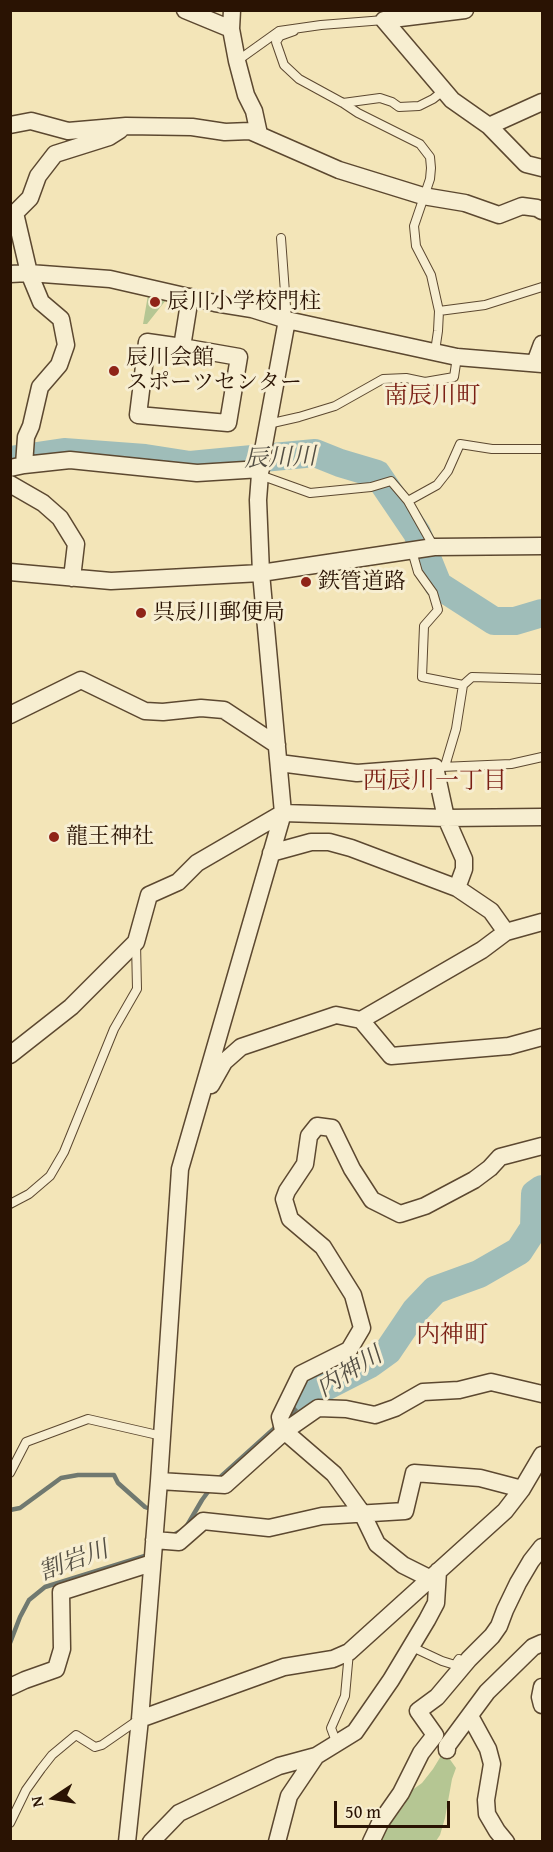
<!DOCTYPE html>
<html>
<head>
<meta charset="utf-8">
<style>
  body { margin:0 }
  #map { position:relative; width:553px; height:1852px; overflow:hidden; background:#f3e5b8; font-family:"Gentium Book Plus",serif }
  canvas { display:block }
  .frame { position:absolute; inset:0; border:12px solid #2a1303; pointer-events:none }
  .north { position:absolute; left:24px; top:1768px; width:60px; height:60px; -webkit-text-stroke:4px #f7eed1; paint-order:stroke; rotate:258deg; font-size:16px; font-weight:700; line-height:24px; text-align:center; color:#2a1303 }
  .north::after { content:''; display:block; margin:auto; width:21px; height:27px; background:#2a1303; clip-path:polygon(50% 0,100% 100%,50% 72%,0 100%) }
  .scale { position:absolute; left:334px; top:1801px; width:116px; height:27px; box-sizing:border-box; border:3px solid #2a1303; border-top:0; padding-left:8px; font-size:18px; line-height:21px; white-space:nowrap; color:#2a1303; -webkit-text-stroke:4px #f7eed1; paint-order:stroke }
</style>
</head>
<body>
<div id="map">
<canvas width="553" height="1852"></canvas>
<div class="frame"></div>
<div class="north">N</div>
<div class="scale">50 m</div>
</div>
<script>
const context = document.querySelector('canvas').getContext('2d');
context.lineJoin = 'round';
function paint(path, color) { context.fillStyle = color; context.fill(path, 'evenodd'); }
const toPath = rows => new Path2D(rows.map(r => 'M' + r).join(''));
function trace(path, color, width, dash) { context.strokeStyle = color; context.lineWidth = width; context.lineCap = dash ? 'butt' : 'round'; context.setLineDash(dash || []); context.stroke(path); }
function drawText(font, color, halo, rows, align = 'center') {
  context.font = font + ' "Gentium Book Plus","Noto Serif JP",serif'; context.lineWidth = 6; context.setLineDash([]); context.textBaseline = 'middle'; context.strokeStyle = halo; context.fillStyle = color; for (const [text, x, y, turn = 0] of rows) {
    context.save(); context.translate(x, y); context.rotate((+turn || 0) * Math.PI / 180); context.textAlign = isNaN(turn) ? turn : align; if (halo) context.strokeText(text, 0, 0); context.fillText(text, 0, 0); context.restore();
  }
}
const green = toPath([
  [148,295,166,300,147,324,143,324],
  [444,1751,456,1768,452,1779,445,1818,440,1835,436,1841,380,1842,382,1835,405,1804,408,1793,422,1783,433,1769]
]);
const stream = toPath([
  [286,1418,307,1399],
  [217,1480,278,1425],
  [10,1510,20,1508,61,1478,78,1475,114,1475,118,1483,145,1507,153,1510],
  [172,1537,173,1535,185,1529,202,1500,210,1489],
  [10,1643,20,1617,29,1600,45,1587,148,1555]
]);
const river = toPath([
  [10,460,64,452,145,458,190,465,315,453,340,463,377,474,417,533,438,585,494,621,515,621,542,613],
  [307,1399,321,1389,370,1364,388,1351,415,1311,435,1290,479,1274,519,1251,534,1228,535,1194,542,1189]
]);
const service = toPath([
  [294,29,294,31,280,36,276,42,284,65,299,79,343,103,380,98,392,102,399,107,419,106,433,99,443,91],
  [237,61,279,31,321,25,384,20],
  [343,103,358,113,420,144,430,157,431,168,430,179,414,226,416,246,431,275,439,311,485,305,542,287],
  [281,238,287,320],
  [435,351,438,331,439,311],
  [268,424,299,417,335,406,383,379,406,378,425,382,454,377,457,357],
  [260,475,310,493,371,487,391,481,408,501,434,547],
  [408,501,437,485,448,471,460,444,492,449,542,449],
  [412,551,418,572,433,593,438,610,424,626,422,677,463,685],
  [445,766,456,729,463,685,472,677,542,679],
  [441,767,511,764,542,757],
  [10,1204,29,1194,50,1176,64,1152,114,1029,137,989,136,943],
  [10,1473,26,1442,88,1419,162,1436],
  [412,1647,442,1661,455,1665,459,1659],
  [337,1744,331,1728,345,1696,349,1652],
  [10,1823,26,1790,41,1769,52,1755,76,1735,95,1747,102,1745,138,1720]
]);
const minor = toPath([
  [185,10,231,29],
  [232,10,231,29,237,61,246,95,254,111,259,134],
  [384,20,452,100,489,126,526,164,542,168],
  [384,20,465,10],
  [10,125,31,121,68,131,126,126,192,127,225,132,250,131,339,170,423,196,465,203,499,215,522,206,537,208,542,211],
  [489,126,542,102],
  [10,274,29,273,110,279,215,303,252,309,287,320,457,357,542,364],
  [182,347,147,342,138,415,228,423,239,357,182,347,190,297],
  [535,363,542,344],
  [24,465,26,437,31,426,40,387,59,365,66,345,61,319,41,302,29,273,15,213,30,198,38,176,55,154,109,137,120,130],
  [10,468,24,465,70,460,197,473,261,469],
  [10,484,43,503,60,518,76,544,72,578],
  [10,572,111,581,261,573,434,547,542,546],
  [10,715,81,680,145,711,163,712,201,708,224,710,277,745],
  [279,763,357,773,435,767,446,818,464,859,464,869,457,888,491,911,506,932],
  [271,853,311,842,329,842,351,848,457,888],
  [361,1020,482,950,506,932,542,922],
  [10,1055,71,1007,136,942,149,895,178,882,197,863,283,813,446,818,542,817],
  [211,1085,224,1062,241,1047,336,1015,361,1020,391,1056,509,1046,542,1037],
  [159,1481,225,1485,285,1431,318,1408,346,1409,375,1415,395,1408,423,1392,459,1390,491,1382,542,1394],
  [154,1540,179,1542,203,1521,269,1528,322,1516,405,1511,414,1473,480,1478,522,1489],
  [429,1578,403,1565,377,1544,362,1513,334,1474,283,1430,280,1417,301,1374,349,1350,362,1328,353,1295,323,1247,290,1219,284,1199,287,1191,305,1164,309,1136,317,1126,332,1128,352,1169,372,1200,400,1214,425,1206,474,1180,490,1168,500,1157,542,1146],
  [10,1687,25,1680,56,1669,62,1649,61,1592,152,1563],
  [542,1687,540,1697,542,1705],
  [470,1716,488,1749,492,1764,486,1800,487,1814,497,1831,506,1842],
  [140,1719,284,1667,333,1659,349,1652,505,1511,522,1489,542,1455],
  [447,1750,447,1746,487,1692,533,1647,542,1643],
  [127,1842,140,1719,159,1481,180,1169,283,813,261,573,258,500,261,461,287,320],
  [151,1842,179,1813,279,1766,316,1756,355,1732,391,1680,427,1620,436,1603,438,1571],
  [277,1842,289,1796,316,1756],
  [371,1842,380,1823,401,1793,421,1753,435,1735,418,1711,437,1697,469,1659,492,1636,499,1626,505,1610,518,1583,531,1561,542,1547]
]);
const markers = [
  [155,302,6,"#8f2418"],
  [114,371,6,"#8f2418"],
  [306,582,6,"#8f2418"],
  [141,613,6,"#8f2418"],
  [54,837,6,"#8f2418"]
];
const poiNames = [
  ["辰川小学校門柱",167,302],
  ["辰川会館",126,358],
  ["スポーツセンター",126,383],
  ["鉄管道路",318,582],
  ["呉辰川郵便局",153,613],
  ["龍王神社",66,837]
];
const neighbourhoodNames = [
  ["南辰川町",432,397],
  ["西辰川一丁目",435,782],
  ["内神町",452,1336]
];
const waterNames = [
  ["辰川川",280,459,-2],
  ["内神川",350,1373,-32],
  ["割岩川",74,1562,-20]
];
paint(green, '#b5c693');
trace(stream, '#707970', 4.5);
trace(river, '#9fbdb9', 28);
trace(service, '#5c4830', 10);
trace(minor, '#5c4830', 19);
trace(service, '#f7eed1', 8);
trace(minor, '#f7eed1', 16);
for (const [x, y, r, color] of markers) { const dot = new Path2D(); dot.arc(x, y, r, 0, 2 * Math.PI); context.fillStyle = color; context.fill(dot); trace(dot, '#f7eed1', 2); }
drawText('22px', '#2a1303', '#f7eed1', poiNames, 'left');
drawText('24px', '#7a1f14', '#f7eed1', neighbourhoodNames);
drawText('italic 24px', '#534e43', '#f7eed1', waterNames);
</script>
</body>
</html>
